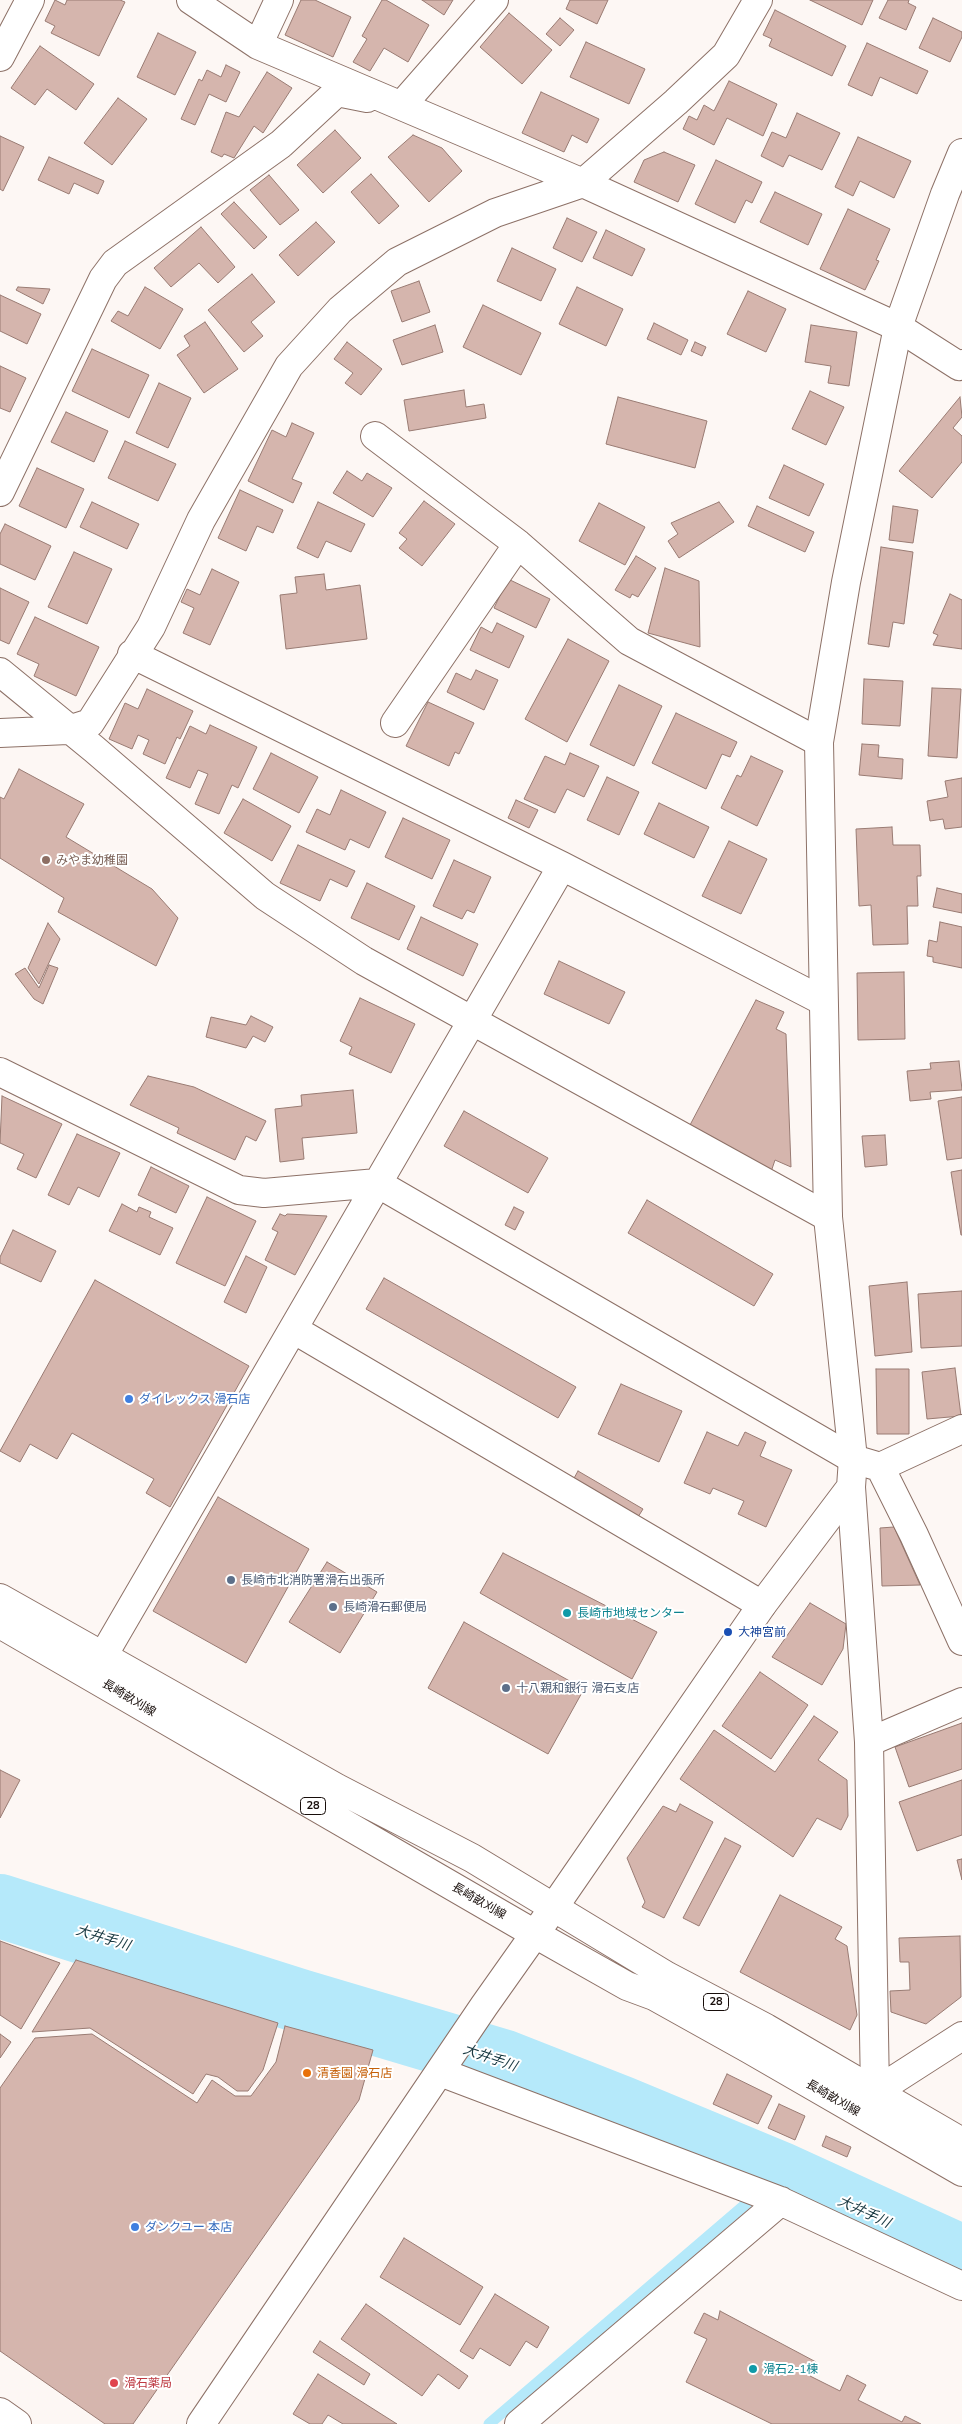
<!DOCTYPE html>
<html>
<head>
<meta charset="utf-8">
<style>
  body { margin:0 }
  canvas { display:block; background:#fdf7f4 }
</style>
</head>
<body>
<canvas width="962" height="2424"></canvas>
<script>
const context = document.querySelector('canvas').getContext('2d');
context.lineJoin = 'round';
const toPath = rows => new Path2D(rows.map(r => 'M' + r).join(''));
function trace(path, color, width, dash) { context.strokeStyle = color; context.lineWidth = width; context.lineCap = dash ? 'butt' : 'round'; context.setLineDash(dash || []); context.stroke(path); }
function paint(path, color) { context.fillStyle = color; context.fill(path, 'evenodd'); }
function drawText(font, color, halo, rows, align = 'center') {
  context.font = font + ' Mulish,"Noto Sans JP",sans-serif'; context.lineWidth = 4; context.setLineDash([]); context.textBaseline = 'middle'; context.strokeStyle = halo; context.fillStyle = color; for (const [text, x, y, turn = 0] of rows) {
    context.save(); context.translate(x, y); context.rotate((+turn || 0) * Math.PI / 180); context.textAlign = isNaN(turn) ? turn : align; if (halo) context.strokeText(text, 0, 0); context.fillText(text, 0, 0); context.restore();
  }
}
const stream = toPath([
  [489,2424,781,2174]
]);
const river = toPath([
  [0,1906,300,2001,505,2062,622,2108,781,2174,962,2257]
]);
const building = toPath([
  [55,0,65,5,67,0,120,0,125,2,99,56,51,33,55,26,45,21,55,0],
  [301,0,315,0,351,17,333,57,285,35,301,0],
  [382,0,386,0,429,25,408,62,384,48,370,71,353,62,367,39,362,36,382,0],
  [422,0,453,0,444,15,422,0],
  [570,0,608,0,597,24,566,9,570,0],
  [810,0,873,0,862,25,810,0],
  [888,0,909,0,908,3,916,7,906,30,879,18,888,0],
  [775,10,846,46,832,76,769,46,772,39,763,35,775,10],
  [509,13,552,50,522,84,480,47,509,13],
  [560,18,574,30,560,46,546,34,560,18],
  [933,18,962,32,962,37,950,62,919,48,933,18],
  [158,33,196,52,175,95,137,77,158,33],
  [586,42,645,69,629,104,570,77,586,42],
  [867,43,928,71,917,94,880,77,872,96,848,85,867,43],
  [40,46,94,84,76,110,47,89,35,105,11,88,40,46],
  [226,65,240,72,226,102,209,94,195,125,181,119,199,79,202,81,207,70,221,77,226,65],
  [267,72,292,88,263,133,254,126,234,158,224,154,222,157,211,152,226,112,239,117,267,72],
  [729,81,777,104,763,136,727,118,714,145,683,129,689,116,697,120,704,105,714,111,729,81],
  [541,92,599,119,587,143,572,135,564,152,522,133,541,92],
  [118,98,147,119,112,165,84,143,118,98],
  [797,113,840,133,822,170,789,155,783,167,761,156,772,132,786,138,797,113],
  [335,130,361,158,323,193,297,165,335,130],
  [413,135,442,148,462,171,429,202,388,157,413,135],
  [0,136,24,147,3,191,0,189,0,136],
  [858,137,911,161,894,198,860,181,853,196,835,187,858,137],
  [664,152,695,165,678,202,634,182,644,160,664,152],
  [49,157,104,181,98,194,74,183,69,194,38,180,49,157],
  [716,160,762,182,752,203,746,200,735,223,695,204,716,160],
  [371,174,399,206,379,224,351,192,371,174],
  [269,175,299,210,280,225,250,190,269,175],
  [775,192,822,214,808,245,760,222,775,192],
  [234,202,267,237,254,249,221,214,234,202],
  [848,209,890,229,876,260,879,261,865,290,820,269,848,209],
  [567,218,597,232,582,262,553,248,567,218],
  [316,222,335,242,298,276,279,255,316,222],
  [201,227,235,267,218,283,199,263,171,287,154,268,201,227],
  [606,230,645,249,632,276,593,258,606,230],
  [512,248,556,269,541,301,497,281,512,248],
  [252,274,275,302,251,322,263,336,244,352,208,310,252,274],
  [419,281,430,312,402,322,391,291,419,281],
  [18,287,50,289,43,304,16,290,18,287],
  [145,287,183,309,160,349,111,321,118,311,128,316,145,287],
  [577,287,623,309,606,346,559,324,577,287],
  [748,291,786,309,766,352,727,334,748,291],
  [0,295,41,314,27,344,0,331,0,295],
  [483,305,541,333,521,375,463,347,483,305],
  [205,322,238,369,204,393,177,355,190,346,184,336,205,322],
  [654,323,688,340,681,355,647,339,654,323],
  [435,325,443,352,402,365,393,340,435,325],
  [811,325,857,332,849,386,828,383,831,366,805,362,811,325],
  [347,342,382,369,361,395,345,383,353,373,334,359,347,342],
  [695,342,706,347,702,356,691,351,695,342],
  [92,349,149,375,129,418,72,391,92,349],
  [0,366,26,378,10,412,0,408,0,366],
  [159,383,191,398,168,448,136,433,159,383],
  [464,390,466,407,484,404,486,418,409,431,404,400,464,390],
  [810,391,844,407,826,445,792,429,810,391],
  [618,397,707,421,695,468,606,444,618,397],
  [960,397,962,417,953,428,962,436,962,462,932,498,899,471,960,397],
  [66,412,108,431,94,462,51,442,66,412],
  [292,423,314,433,292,479,302,483,293,503,248,481,272,430,286,437,292,423],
  [125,441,176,464,158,501,108,478,125,441],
  [784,465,824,484,809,516,769,498,784,465],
  [37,468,84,489,66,528,19,506,37,468],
  [347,471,362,481,367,473,392,488,373,517,333,493,347,471],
  [240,490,283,510,273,533,257,526,246,551,218,538,240,490],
  [424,501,455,524,422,566,399,548,407,539,399,533,424,501],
  [92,502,139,524,127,549,80,527,92,502],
  [318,502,365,524,351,552,326,541,318,558,297,548,318,502],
  [719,502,734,522,679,558,668,541,678,534,671,523,719,502],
  [599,503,645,527,625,565,579,541,599,503],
  [757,506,814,532,805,552,748,526,757,506],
  [893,506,918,510,913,543,889,540,893,506],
  [5,524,51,546,35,580,0,564,0,534,5,524],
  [881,547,913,552,904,624,893,622,889,647,868,644,881,547],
  [74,552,112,569,87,624,48,607,74,552],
  [636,556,656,568,638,597,632,594,630,598,615,590,636,556],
  [665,568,699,581,700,647,648,633,665,568],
  [212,569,239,582,210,645,183,633,194,608,181,602,187,589,200,595,212,569],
  [324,574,326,590,360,585,367,639,286,649,280,595,297,593,295,577,324,574],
  [508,579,550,599,536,628,494,608,508,579],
  [0,588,29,602,9,644,0,640,0,588],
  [950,594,962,600,962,649,933,645,938,635,933,633,950,594],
  [35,617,99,647,76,696,34,676,39,664,17,654,35,617],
  [497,623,524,636,509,668,470,650,481,627,492,633,497,623],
  [568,639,609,661,567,742,525,719,568,639],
  [476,670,498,680,484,710,447,692,456,673,471,680,476,670],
  [864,679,903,681,900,726,862,724,864,679],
  [619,685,662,706,634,766,590,745,619,685],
  [932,688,961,689,957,758,928,756,932,688],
  [147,689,193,711,180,739,177,737,165,764,143,754,149,740,138,735,132,749,109,739,125,703,138,709,147,689],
  [428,702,474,723,459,754,455,752,449,766,406,746,428,702],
  [676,713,737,742,730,757,722,754,706,789,652,763,676,713],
  [210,725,257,747,238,788,232,785,219,814,195,804,208,774,198,770,190,788,166,778,190,726,206,734,210,725],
  [862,744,879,745,878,757,903,759,902,779,859,775,862,744],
  [271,753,318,777,299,813,253,789,271,753],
  [570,753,599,766,584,797,567,789,555,813,524,799,545,756,565,765,570,753],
  [751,756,783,771,757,826,721,808,737,775,741,777,751,756],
  [19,769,84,804,66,837,152,889,178,918,156,966,58,912,64,898,0,858,0,797,4,799,19,769],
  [607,777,639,792,619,835,587,820,607,777],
  [962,778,962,827,945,829,943,819,930,821,927,801,948,797,945,781,962,778],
  [341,790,386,812,369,848,350,839,345,850,306,832,317,809,330,815,341,790],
  [243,799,291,826,272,861,224,833,243,799],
  [516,800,538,810,529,828,508,818,516,800],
  [659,803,709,827,694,858,644,834,659,803],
  [403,818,450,840,432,879,385,857,403,818],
  [892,827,893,845,920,845,921,876,917,876,918,906,907,906,908,944,873,945,871,905,859,906,856,829,892,827],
  [729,841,767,859,741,914,702,896,729,841],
  [298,845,355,871,347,887,330,879,320,901,280,883,298,845],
  [454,860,491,877,474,913,467,910,462,919,433,906,454,860],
  [367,883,415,906,399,940,351,918,367,883],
  [937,888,962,894,962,913,933,907,937,888],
  [421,917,478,944,463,976,407,949,421,917],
  [940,922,962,927,962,968,933,962,933,957,927,956,929,940,937,942,940,922],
  [48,923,60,939,39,984,28,968,48,923],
  [559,961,625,992,609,1024,544,994,559,961],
  [49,965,58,968,43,1004,34,999,15,974,25,968,39,988,49,965],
  [904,972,905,1039,858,1040,857,973,904,972],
  [360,998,415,1024,391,1073,349,1054,352,1047,340,1041,360,998],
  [756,1000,784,1012,776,1029,786,1034,791,1167,775,1160,771,1172,690,1125,756,1000],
  [251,1016,273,1027,265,1042,253,1036,246,1048,206,1037,211,1017,246,1025,251,1016],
  [959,1061,962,1090,930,1092,931,1099,910,1101,907,1071,931,1069,930,1063,959,1061],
  [148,1076,194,1087,266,1121,256,1141,246,1136,235,1160,177,1133,179,1128,130,1105,148,1076],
  [353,1090,357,1133,302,1138,304,1159,280,1162,275,1109,302,1106,301,1095,353,1090],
  [2,1096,62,1124,36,1178,17,1169,24,1154,0,1143,2,1096],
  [962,1097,962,1158,947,1160,938,1101,962,1097],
  [464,1111,548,1158,528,1193,444,1146,464,1111],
  [77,1134,120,1153,99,1197,78,1187,69,1205,48,1195,77,1134],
  [885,1135,887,1165,865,1167,862,1136,885,1135],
  [151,1167,189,1186,176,1213,138,1195,151,1167],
  [962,1170,962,1235,961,1235,951,1172,962,1170],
  [207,1197,256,1221,225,1286,176,1263,207,1197],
  [647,1200,773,1274,754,1306,628,1233,647,1200],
  [122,1204,137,1212,139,1207,151,1212,149,1217,173,1228,160,1255,109,1231,122,1204],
  [514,1207,524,1212,515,1230,505,1225,514,1207],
  [280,1214,285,1216,287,1214,327,1216,295,1275,265,1260,278,1232,272,1229,280,1214],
  [13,1230,56,1251,41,1282,0,1263,0,1257,13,1230],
  [246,1256,267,1267,246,1313,224,1302,246,1256],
  [384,1278,576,1387,558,1418,366,1309,384,1278],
  [95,1280,249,1366,170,1507,146,1493,154,1479,72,1433,57,1459,30,1444,20,1462,0,1451,95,1280],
  [907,1282,912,1352,875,1356,869,1286,907,1282],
  [962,1291,962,1346,921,1348,918,1294,962,1291],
  [955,1368,961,1416,927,1419,922,1372,955,1368],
  [876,1369,909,1369,909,1434,877,1434,876,1369],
  [621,1384,682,1411,659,1462,598,1434,621,1384],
  [707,1432,738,1446,745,1432,766,1442,760,1456,792,1470,766,1527,738,1514,744,1501,713,1488,710,1494,684,1483,707,1432],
  [578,1471,643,1509,638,1517,573,1480,578,1471],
  [218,1497,309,1549,246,1663,153,1611,218,1497],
  [894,1527,920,1585,882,1586,880,1528,894,1527],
  [503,1553,657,1632,632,1679,480,1593,503,1553],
  [327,1562,377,1592,340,1653,289,1622,327,1562],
  [810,1603,846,1624,843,1649,822,1685,772,1657,810,1603],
  [464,1622,584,1689,548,1754,428,1688,464,1622],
  [760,1672,808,1705,771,1759,722,1726,760,1672],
  [814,1716,838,1732,818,1760,847,1780,848,1816,841,1830,817,1818,793,1857,680,1779,714,1730,775,1772,814,1716],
  [962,1723,962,1769,909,1787,895,1747,962,1723],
  [0,1770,20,1780,0,1818,0,1770],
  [962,1780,962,1835,917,1851,899,1802,962,1780],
  [680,1804,713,1822,664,1918,642,1907,645,1902,627,1858,663,1806,676,1812,680,1804],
  [725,1838,741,1846,699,1926,683,1918,725,1838],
  [962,1859,962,1880,957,1860,962,1859],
  [780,1895,842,1927,835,1939,847,1946,857,2015,850,2030,740,1972,780,1895],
  [960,1936,961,1997,926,2024,891,2012,890,1991,910,1990,909,1962,900,1962,899,1938,960,1936],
  [0,1941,60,1963,21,2029,0,2015,0,1941],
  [76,1960,278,2023,263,2070,248,2091,237,2091,218,2077,206,2074,193,2094,90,2028,32,2032,76,1960],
  [285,2026,373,2050,359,2100,133,2424,105,2424,0,2351,0,2088,35,2038,92,2034,197,2103,212,2080,235,2096,251,2096,276,2062,285,2026],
  [0,2034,11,2042,0,2058,0,2034],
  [727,2074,772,2096,758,2124,713,2104,727,2074],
  [779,2104,805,2116,795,2140,768,2128,779,2104],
  [826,2136,851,2147,847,2157,822,2146,826,2136],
  [404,2238,483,2287,460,2325,380,2277,404,2238],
  [495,2294,549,2327,537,2348,526,2341,510,2366,480,2348,473,2359,460,2351,495,2294],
  [366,2304,468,2376,459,2389,438,2374,422,2396,341,2339,366,2304],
  [720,2311,816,2362,810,2376,840,2391,847,2375,866,2385,858,2400,902,2422,905,2416,921,2424,772,2424,686,2382,707,2339,694,2333,704,2313,718,2320,720,2311],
  [320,2341,370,2374,364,2385,313,2352,320,2341],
  [318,2374,397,2424,343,2424,328,2415,322,2424,310,2424,293,2414,318,2374]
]);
const street = toPath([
  [191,0,258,45,583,183,898,327,959,366,962,364],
  [258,45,279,0],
  [0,57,30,0],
  [402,105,494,0],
  [375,436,518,544,629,641,819,742],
  [0,492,103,279,115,263,281,144,337,92,367,98],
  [132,654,562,866,823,1001],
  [0,672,94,749,265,896,364,961,828,1217],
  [395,723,518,544],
  [0,733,68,730,90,723,151,627,201,520,289,366,340,310,397,262,495,213,583,183,676,102,726,55,758,0],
  [0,1072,239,1190,264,1193,377,1183,853,1459,880,1467,914,1535,962,1641],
  [293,1329,762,1605],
  [880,1467,962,1429],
  [851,1487,869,1742,875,2092],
  [103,1656,562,866],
  [869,1742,962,1702],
  [440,2072,778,2200,962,2286],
  [875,2092,962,2036],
  [519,2424,781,2201]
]);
const secondary = toPath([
  [0,2412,17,2424],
  [201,2424,484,2006,554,1907,762,1605,851,1487,853,1459,828,1217,819,742,846,582,898,327,945,194,962,153]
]);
const primary = toPath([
  [0,1598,337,1788,472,1858,667,1976,766,2028,962,2142],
  [0,1624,535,1934,627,1986,654,1996,749,2049,962,2172]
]);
const markers = [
  [46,860,5,"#8d6e63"],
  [129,1399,5,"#3f7fe0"],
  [231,1580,5,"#5c6f8a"],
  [333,1607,5,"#5c6f8a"],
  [567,1613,5,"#0f9aa8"],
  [728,1632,5,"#1a4fb4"],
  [506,1688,5,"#5c6f8a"],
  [307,2073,5,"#e8710a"],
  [135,2227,5,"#3f7fe0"],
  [753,2369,5,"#0f9aa8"],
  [114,2383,5,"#e0444e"]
];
const shields = [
  [313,1806,25],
  [716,2002,25]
];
const shieldNames = [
  ["28",313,1806],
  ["28",716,2002]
];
const educationNames = [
  ["みやま幼稚園",56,860]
];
const shopNames = [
  ["ダイレックス 滑石店",139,1399],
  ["ダンクユー 本店",145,2227]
];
const serviceNames = [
  ["長崎市北消防署滑石出張所",241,1580],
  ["長崎滑石郵便局",343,1607],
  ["十八親和銀行 滑石支店",516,1688]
];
const cultureNames = [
  ["長崎市地域センター",577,1613],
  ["滑石2-1棟",763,2369]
];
const transitNames = [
  ["大神宮前",738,1632]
];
const streetNames = [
  ["長崎畝刈線",129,1698,31],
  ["長崎畝刈線",479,1901,30],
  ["長崎畝刈線",833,2098,30]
];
const foodNames = [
  ["清香園 滑石店",317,2073]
];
const healthNames = [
  ["滑石薬局",124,2383]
];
const waterNames = [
  ["大井手川",103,1938,17],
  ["大井手川",490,2058,19],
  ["大井手川",864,2212,25]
];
trace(stream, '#b5e9fa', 11);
trace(river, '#b5e9fa', 64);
paint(building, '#d5b5ad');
trace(building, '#997b73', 1);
trace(street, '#8d7167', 30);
trace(secondary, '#8d7167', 30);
trace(primary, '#8d7167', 30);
trace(street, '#fff', 28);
trace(secondary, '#fff', 28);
trace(primary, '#fff', 28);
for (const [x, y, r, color] of markers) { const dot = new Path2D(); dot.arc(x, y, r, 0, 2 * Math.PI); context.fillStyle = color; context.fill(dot); trace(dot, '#fff', 2); }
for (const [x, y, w] of shields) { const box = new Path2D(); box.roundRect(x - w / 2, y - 8.5, w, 17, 4); context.fillStyle = '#fff'; context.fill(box); trace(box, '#170d0a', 1); }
drawText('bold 11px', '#170d0a', null, shieldNames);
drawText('12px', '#785e54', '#fff', educationNames, 'left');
drawText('12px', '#366cbe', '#fff', shopNames, 'left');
drawText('12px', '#4e5e75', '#fff', serviceNames, 'left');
drawText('12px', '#0d838f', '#fff', cultureNames, 'left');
drawText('12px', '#164399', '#fff', transitNames, 'left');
drawText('12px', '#170d0a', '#fff', streetNames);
drawText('12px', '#c56008', '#fff', foodNames, 'left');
drawText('12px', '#be3a42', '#fff', healthNames, 'left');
drawText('italic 14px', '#193942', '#fff', waterNames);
</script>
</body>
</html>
